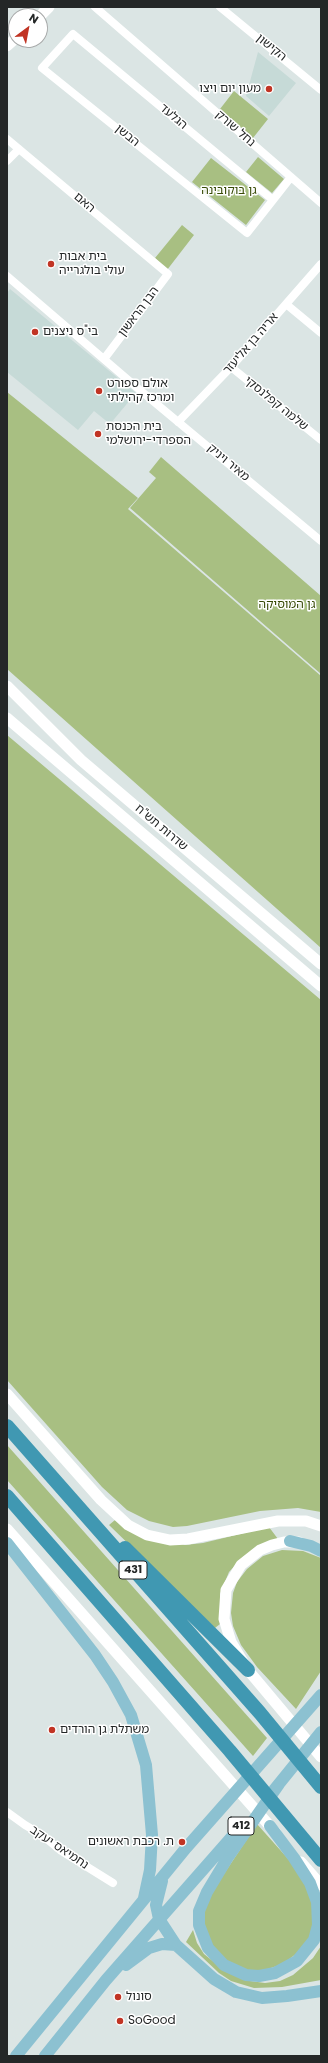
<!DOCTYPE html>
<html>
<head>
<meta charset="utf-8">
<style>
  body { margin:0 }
  #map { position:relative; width:328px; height:2063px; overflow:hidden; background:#dbe5e4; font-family:Poppins,sans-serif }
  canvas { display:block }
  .frame { position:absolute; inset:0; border:8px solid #242727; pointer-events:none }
  .north { position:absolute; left:8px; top:8px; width:40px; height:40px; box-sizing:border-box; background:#fff; border:1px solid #a7a9a9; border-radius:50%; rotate:32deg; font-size:11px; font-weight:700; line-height:16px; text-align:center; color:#242727 }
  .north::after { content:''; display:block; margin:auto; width:14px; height:18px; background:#c13424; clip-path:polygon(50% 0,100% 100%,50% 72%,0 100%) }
</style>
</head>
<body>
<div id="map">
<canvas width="328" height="2063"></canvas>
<div class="frame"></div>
<div class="north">N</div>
</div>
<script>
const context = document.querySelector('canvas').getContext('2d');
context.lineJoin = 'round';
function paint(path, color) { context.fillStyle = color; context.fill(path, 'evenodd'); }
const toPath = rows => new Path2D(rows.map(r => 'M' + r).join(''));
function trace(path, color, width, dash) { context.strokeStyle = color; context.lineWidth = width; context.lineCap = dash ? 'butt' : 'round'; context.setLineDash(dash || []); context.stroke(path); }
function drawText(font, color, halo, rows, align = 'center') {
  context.font = font + ' Poppins,"Noto Sans Hebrew",sans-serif'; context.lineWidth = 3; context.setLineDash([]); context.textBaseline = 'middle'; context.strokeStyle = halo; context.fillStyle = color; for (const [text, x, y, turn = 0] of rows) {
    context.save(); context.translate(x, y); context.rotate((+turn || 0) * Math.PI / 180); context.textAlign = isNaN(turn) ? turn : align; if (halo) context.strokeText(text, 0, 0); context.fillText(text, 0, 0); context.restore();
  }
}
const built = toPath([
  [258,52,296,83,269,116,246,96],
  [10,289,136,393,110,424,94,411,78,430,7,372,7,293]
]);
const green = toPath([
  [234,91,268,119,253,138,220,109],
  [258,157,284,179,272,193,246,172],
  [211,158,265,200,246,225,192,182],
  [182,225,194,235,167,270,155,258],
  [7,392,138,498,128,509,321,676,321,948,7,669],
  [161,457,321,596,321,674,130,508,156,478,149,472],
  [7,735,321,1000,321,1512,298,1508,260,1511,187,1526,173,1527,149,1521,127,1510,102,1487,7,1380],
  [7,1445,267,1738,253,1756,7,1480],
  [115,1520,185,1545,203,1543,269,1527,278,1539,243,1557,229,1572,220,1594,220,1624,215,1628,109,1525],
  [282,1550,303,1551,321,1558,321,1671,296,1709,257,1667,241,1645,233,1626,231,1613,233,1593,237,1582,247,1569,263,1556],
  [257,1824,290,1861,306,1886,312,1903,314,1921,309,1938,301,1950,283,1964,265,1970,247,1970,227,1962,212,1946,204,1924,205,1908,210,1895],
  [193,1930,197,1943,204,1954,224,1970,250,1981,265,1983,280,1981,293,1975,313,1958,321,1946,321,1980,282,1987,254,1988,231,1981,219,1973,186,1942]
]);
const street = toPath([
  [95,7,321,203],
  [220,7,321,90],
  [7,139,168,274,104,359],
  [7,161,19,149],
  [273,200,73,34,42,68,247,233,273,200,291,177],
  [7,276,141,391,321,541],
  [286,304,321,333],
  [231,367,321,440],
  [178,422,231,367,321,264],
  [7,1812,25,1825,42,1835,60,1850,113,1883]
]);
const secondary = toPath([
  [40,16,49,7],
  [7,46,16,38],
  [7,686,81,760,321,964],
  [7,718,321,986],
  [7,1394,101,1500,128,1525,147,1535,170,1540,188,1539,278,1521,306,1521,321,1526],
  [7,1529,276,1833],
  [299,1542,284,1542,272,1545,260,1550,241,1565,226,1590,224,1619,231,1642,248,1670,321,1757],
  [301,1862,321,1885]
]);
const primary = toPath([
  [290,1541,311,1546,321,1551],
  [7,1543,95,1655,113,1682,131,1715,146,1765,152,1835,150,1870,144,1898],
  [274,1790,321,1732],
  [270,1826,294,1858,310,1883,317,1902,318,1925,314,1940,297,1961,275,1973,259,1976,246,1975,224,1965,208,1948,199,1925,199,1911,207,1892,228,1857,279,1784],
  [162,1881,156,1905,159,1919,176,1945,214,1979,236,1992,262,1998,287,1996,321,1991],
  [126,1965,149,1948,162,1944,176,1945],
  [16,2056,186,1848,321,1695],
  [45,2056,106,1980,244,1823]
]);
const highway = toPath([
  [7,1426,260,1713,321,1787],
  [7,1496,230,1751,321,1860],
  [125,1548,248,1670]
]);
const markers = [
  [269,89,4,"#c13424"],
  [51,264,4,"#c13424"],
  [35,332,4,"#c13424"],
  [99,391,4,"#c13424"],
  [98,434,4,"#c13424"],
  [52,1730,4,"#c13424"],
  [182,1842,4,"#c13424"],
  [118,1997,4,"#c13424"],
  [120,2021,4,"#c13424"]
];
const shields = [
  [133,1570,28],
  [241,1826,26]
];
const shieldNames = [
  ["431",133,1570],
  ["412",241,1826]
];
const streetNames = [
  ["הקישון",271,48,39],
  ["הגלעד",173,117,40],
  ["נחל שורק",235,129,41],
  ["הבשן",127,136,39],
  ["האם",84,203,40],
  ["הבן הראשון",139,312,-53],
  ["אריה בן אליעזר",251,344,-49],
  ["שלמה קפלנסקי",276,404,39],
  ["מאיר ויניק",228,463,40],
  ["שדרות תש\"ח",161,828,40],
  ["נחמיאס יעקב",59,1848,34]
];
const poiNames = [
  ["מעון יום ויצו",261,89,"right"],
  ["בית אבות",59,257],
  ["עולי בולגרייה",59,271],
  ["בי\"ס ניצנים",43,332],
  ["אולם ספורט",107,384],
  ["ומרכז קהילתי",107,398],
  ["בית הכנסת",106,427],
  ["הספרדי-ירושלמי",106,441],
  ["משתלת גן הורדים",60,1730],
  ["ת. רכבת ראשונים",174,1842,"right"],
  ["סונול",126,1997],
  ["SoGood",128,2021]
];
const parkNames = [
  ["גן בוקובינה",229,191],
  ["גן המוסיקה",287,605]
];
paint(built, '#c6dad7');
paint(green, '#a8bf82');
trace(street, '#fff', 8);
trace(secondary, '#fff', 11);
trace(primary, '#8cc1d1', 12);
trace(highway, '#4098b2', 14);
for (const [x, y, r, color] of markers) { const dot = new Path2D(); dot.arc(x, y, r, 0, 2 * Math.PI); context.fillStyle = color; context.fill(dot); trace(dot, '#fff', 1.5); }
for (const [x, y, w] of shields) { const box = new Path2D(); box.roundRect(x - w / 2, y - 9, w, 18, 3); context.fillStyle = '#fff'; context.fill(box); trace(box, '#242727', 1); }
drawText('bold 11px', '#242727', null, shieldNames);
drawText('12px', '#242727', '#fff', streetNames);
drawText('12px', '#242727', '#fff', poiNames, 'left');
drawText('12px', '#374a05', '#fff', parkNames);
</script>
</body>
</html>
